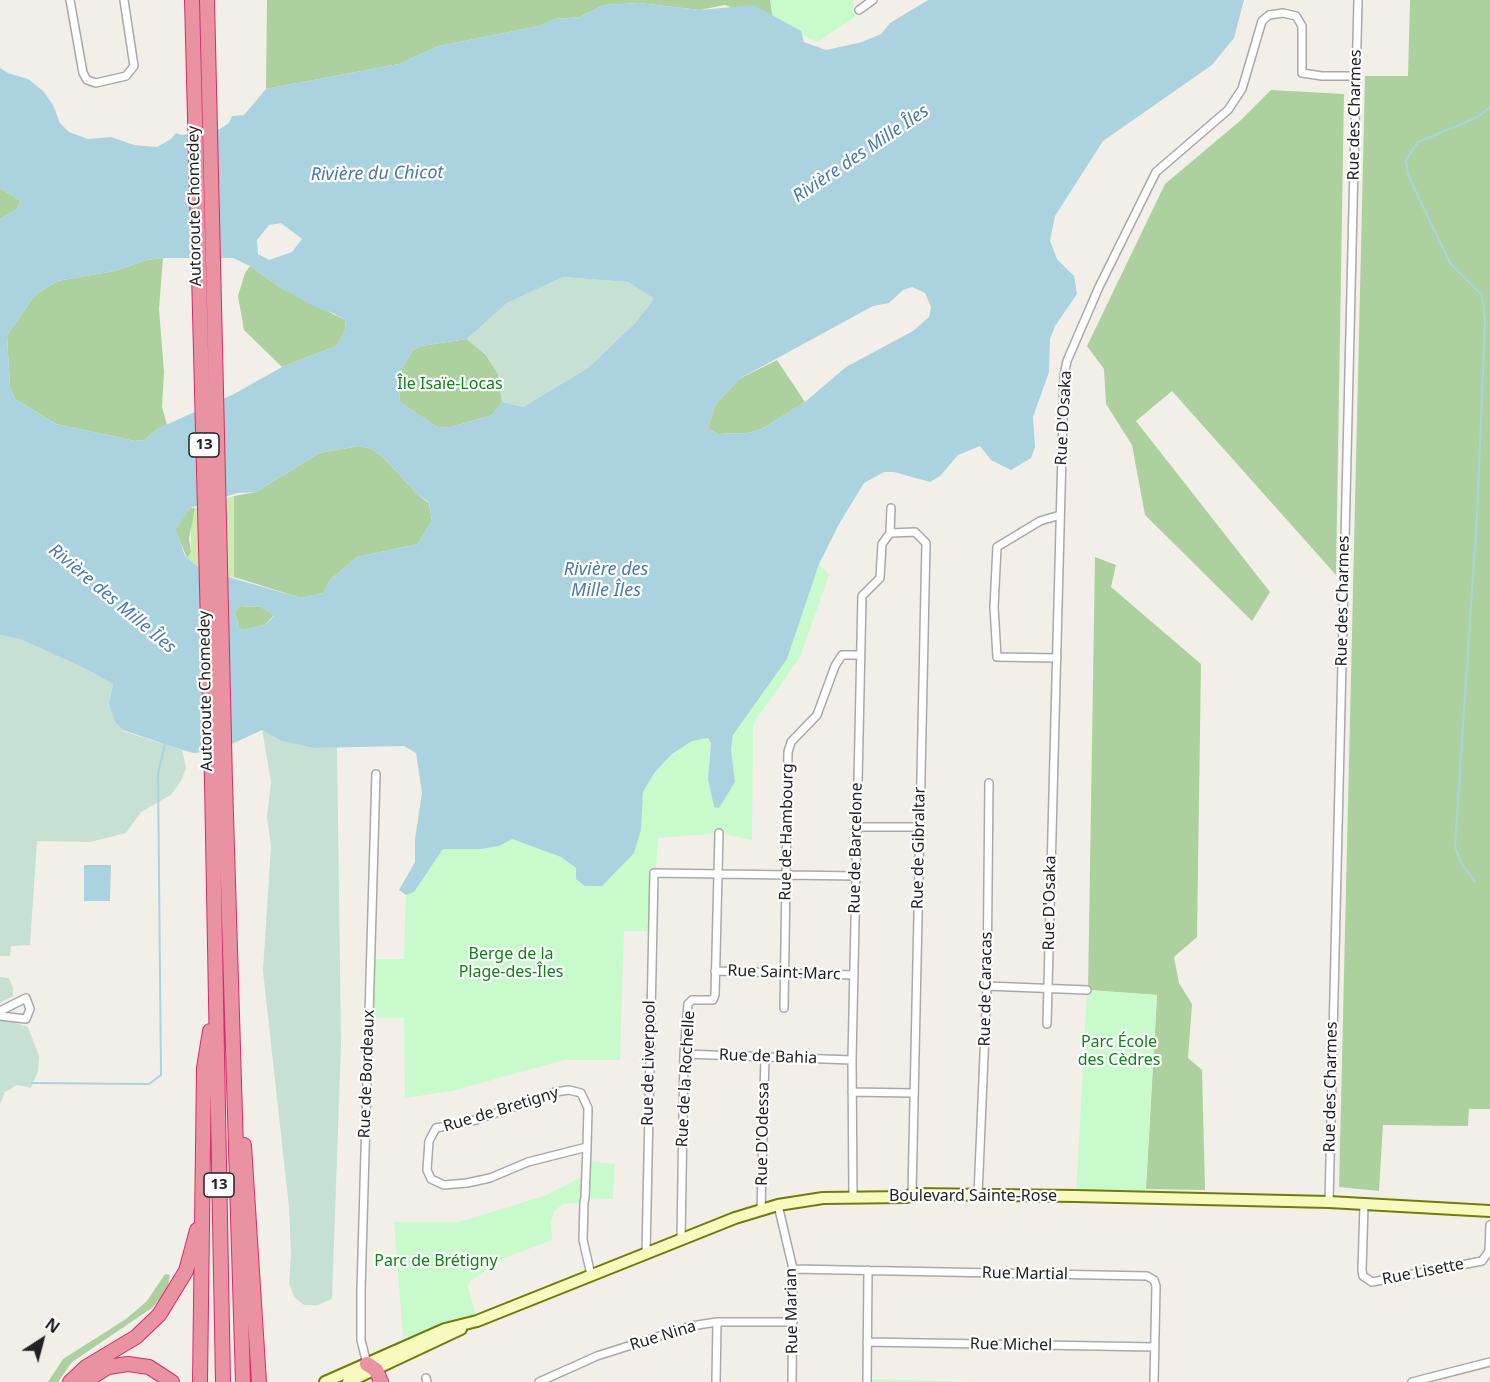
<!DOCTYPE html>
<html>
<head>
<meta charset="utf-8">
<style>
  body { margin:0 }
  #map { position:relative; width:1490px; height:1382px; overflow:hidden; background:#f2efe9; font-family:"Noto Sans",sans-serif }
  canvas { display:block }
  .north { position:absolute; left:12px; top:1310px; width:60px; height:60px; -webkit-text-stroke:4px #fff; paint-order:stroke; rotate:36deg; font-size:16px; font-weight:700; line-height:24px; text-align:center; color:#222 }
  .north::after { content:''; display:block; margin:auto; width:21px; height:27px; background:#222; clip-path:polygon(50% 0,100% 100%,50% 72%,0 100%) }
</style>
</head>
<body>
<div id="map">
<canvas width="1490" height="1382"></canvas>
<div class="north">N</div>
</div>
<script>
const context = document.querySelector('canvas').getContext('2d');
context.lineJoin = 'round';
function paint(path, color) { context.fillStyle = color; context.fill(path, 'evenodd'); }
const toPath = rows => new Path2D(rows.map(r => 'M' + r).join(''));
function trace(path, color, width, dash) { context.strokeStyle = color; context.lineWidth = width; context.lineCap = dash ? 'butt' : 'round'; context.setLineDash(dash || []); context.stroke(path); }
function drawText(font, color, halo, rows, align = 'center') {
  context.font = font + ' "Noto Sans",sans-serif'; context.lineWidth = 4.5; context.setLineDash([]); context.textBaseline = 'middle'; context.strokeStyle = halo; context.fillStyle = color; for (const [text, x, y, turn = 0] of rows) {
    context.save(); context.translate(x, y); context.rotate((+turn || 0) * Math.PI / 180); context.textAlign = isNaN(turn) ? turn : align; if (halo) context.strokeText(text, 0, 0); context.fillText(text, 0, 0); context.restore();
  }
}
const grass = toPath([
  [234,496,234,577,226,576,224,499],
  [199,507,201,569,187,558,191,552,191,523,195,508]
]);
const forest = toPath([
  [267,0,804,0,801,31,725,5,700,10,639,3,604,5,580,17,555,19,539,26,439,46,399,64,266,89],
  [1410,0,1490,0,1490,1109,1469,1109,1468,1126,1383,1125,1379,1191,1339,1187,1365,76,1408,76],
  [1271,90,1344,94,1336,575,1172,391,1136,421,1270,592,1252,621,1145,515,1132,445,1106,404,1104,369,1087,346,1165,184,1241,120],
  [0,188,21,201,16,210,0,219],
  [163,258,159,309,164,372,162,407,167,425,157,429,145,440,135,441,56,424,15,399,10,388,7,335,35,295,57,281,115,271,146,260],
  [250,266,283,289,345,320,346,328,337,346,282,367,244,330,238,296,245,273],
  [467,339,486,355,498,374,502,402,492,415,451,427,438,428,400,402,399,390,402,369,412,351,421,346],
  [777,360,805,402,762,429,747,433,718,434,708,429,715,405,739,379],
  [359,446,371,449,382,456,418,495,429,503,432,521,418,544,357,557,330,580,323,593,301,598,234,577,234,496,256,492,319,453],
  [190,508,195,508,189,538,191,552,187,558,175,529],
  [1095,557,1116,565,1111,587,1201,664,1197,937,1174,957,1179,983,1192,1004,1188,1058,1202,1070,1205,1190,1146,1189,1157,995,1088,990],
  [239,606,261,607,274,615,265,625,244,630,239,628,235,612],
  [165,1274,170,1275,167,1290,152,1308,72,1362,58,1382,48,1382,63,1359,126,1319,147,1301]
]);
const wetland = toPath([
  [563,277,628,282,654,299,635,323,588,368,523,407,502,402,498,374,486,355,467,339,507,303],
  [0,635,20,639,84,668,113,684,109,704,123,731,182,750,186,768,182,779,171,795,141,812,126,833,90,842,37,841,30,945,11,946,10,956,0,956],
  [262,729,282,741,313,748,337,747,341,1044,332,1299,318,1305,304,1305,294,1297,289,1283,291,1255,289,1207,263,971,271,846,267,817,271,782],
  [0,977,9,978,13,988,13,996,0,1003],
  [0,1018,28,1027,39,1056,38,1071,31,1088,17,1085,5,1092,0,1104]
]);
const park = toPath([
  [770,0,853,0,855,17,817,42,773,20],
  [819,564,829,575,800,657,753,724,752,840,719,833,658,838,652,931,624,931,620,1060,564,1060,452,1091,405,1098,404,1018,368,1018,371,959,404,959,406,895,414,891,443,849,450,847,482,849,499,846,512,839,561,857,576,868,641,830,643,792,655,772,672,754,692,741,708,738,711,742,708,779,714,807,735,782,731,749,733,735,787,659],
  [1087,990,1157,995,1145,1198,1076,1196],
  [586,1161,615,1164,613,1199,585,1198,584,1202,563,1204,554,1211,551,1222,552,1240,507,1257,471,1280,468,1286,477,1321,403,1338,394,1222,459,1222,544,1196,586,1175],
  [867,1379,979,1382,867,1382]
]);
const water = toPath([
  [928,0,1244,0,1234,38,1212,65,1103,141,1055,216,1050,241,1057,259,1074,276,1077,294,1055,326,1050,339,1049,372,1033,417,1035,447,1031,458,1011,470,991,460,980,446,958,455,940,476,930,482,894,472,884,472,864,483,839,524,819,564,787,659,733,735,731,749,735,782,719,808,714,807,708,779,711,743,708,738,692,741,672,754,655,772,643,792,641,830,634,853,602,886,585,886,576,879,576,868,561,857,512,839,499,846,482,849,443,849,414,892,406,895,399,890,415,862,415,839,422,793,416,753,404,746,313,748,282,741,262,730,219,750,194,753,182,750,123,730,115,722,109,704,113,684,84,668,20,639,0,635,0,219,16,210,21,201,0,188,0,68,8,73,28,79,43,91,53,105,60,123,69,132,88,139,111,137,134,145,157,147,171,139,176,133,182,135,220,129,229,123,232,116,244,115,266,89,399,64,439,46,539,26,555,19,580,17,604,5,639,3,700,10,754,5,801,31,804,42,826,50,862,42,881,34,890,23],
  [281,223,302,239,292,252,269,260,258,254,257,240,269,225],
  [163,258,233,258,250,266,283,289,317,308,333,313,345,320,346,328,337,346,282,367,234,394,157,429,145,440,135,441,56,424,15,399,10,388,7,335,35,295,57,281,115,271,146,260],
  [563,277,628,282,654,299,635,323,588,368,523,407,502,402,492,415,451,427,438,428,400,402,399,390,402,369,412,351,421,346,467,339,507,303],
  [912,287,925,293,931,307,929,317,913,331,846,367,805,402,762,429,747,433,718,434,708,429,715,405,739,379,873,306,889,303,903,290],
  [359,446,371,449,382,456,418,495,429,502,432,521,418,544,357,557,330,580,323,593,301,598,201,569,185,556,176,529,190,508,237,493,256,492,319,453],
  [239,606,261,607,274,616,265,625,244,630,239,628,235,612],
  [84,865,111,865,110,901,84,901]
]);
const stream = toPath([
  [1475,882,1461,863,1455,847,1477,516,1485,322,1482,295,1450,263,1408,175,1406,160,1418,142,1478,117,1490,107],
  [32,1083,149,1084,161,1075,158,774,165,744]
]);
const street = toPath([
  [70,0,83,73,87,80,96,83,126,76,134,66,124,0],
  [859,10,873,0],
  [890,533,915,532,926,543,912,1194],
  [1057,658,997,657,994,607,997,547,1040,521,1060,515],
  [856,827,920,827],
  [715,971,854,975],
  [987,986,1087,990],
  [784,1008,788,752,791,742,817,715,835,666,842,655,860,655],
  [0,1011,26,998,30,1009,26,1019,0,1016],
  [1047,1024,1064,376,1067,361,1099,287,1156,172,1228,110,1242,89,1262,21,1269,15,1283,13,1296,16,1302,26,1302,73,1322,76,1356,76],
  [684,1054,852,1060],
  [852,1092,912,1093],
  [587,1147,528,1162,490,1178,467,1183,444,1185,431,1179,427,1170,429,1141,436,1128,476,1120,555,1092,569,1090,581,1093,588,1108,587,1147,585,1198,584,1202,583,1240,591,1275],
  [978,1195,987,986,989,783],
  [853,1197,852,1060,862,596,880,578,882,544,890,533,891,508],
  [1329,1202,1358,0],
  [778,1205,793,1269,792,1382],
  [1364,1205,1362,1270,1363,1276,1372,1282,1482,1261,1489,1251,1490,1225],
  [761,1210,765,1057],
  [681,1240,684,1054,688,1004,692,1000,713,1000,715,995,719,833],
  [646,1253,654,873,856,876],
  [793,1269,1147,1276,1154,1280,1156,1286,1154,1382],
  [867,1342,1155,1347],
  [367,1364,361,1340,361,1290,376,774],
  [426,1378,427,1382],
  [539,1382,597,1356,691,1326,717,1322,793,1322],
  [716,1382,717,1322],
  [867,1382,868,1270],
  [1412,1382,1490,1362]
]);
const secondary = toPath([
  [325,1382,445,1329,477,1321,735,1218,778,1205,823,1198,907,1197,912,1194,1076,1196,1329,1202,1490,1211],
  [348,1382,461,1329]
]);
const highway = toPath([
  [192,0,212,782,223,1382],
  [207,0,225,782,243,1382],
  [244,1145,259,1382],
  [367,1364,376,1370,381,1382],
  [70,1382,86,1367,136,1337,159,1315,186,1271,197,1230],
  [84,1382,108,1367,128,1364,149,1367,172,1382],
  [200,1382,204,1068,210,1031]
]);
const shields = [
  [204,445,30],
  [219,1185,30]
];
const shieldNames = [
  ["13",204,445],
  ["13",219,1185]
];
const streetNames = [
  ["Rue des Charmes",1355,115,-89],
  ["Autoroute Chomedey",195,206,-91],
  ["Rue D'Osaka",1064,418,-87],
  ["Rue des Charmes",1343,601,-89],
  ["Autoroute Chomedey",206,691,-91],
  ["Rue de Hambourg",787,832,-89],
  ["Rue de Barcelone",856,848,-89],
  ["Rue de Gibraltar",919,848,-89],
  ["Rue D'Osaka",1050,903,-89],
  ["Rue Saint-Marc",784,973,2],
  ["Rue de Caracas",986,989,-89],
  ["Rue de Bahia",768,1057,2],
  ["Rue de Liverpool",649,1063,-89],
  ["Rue de Bordeaux",367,1074,-88],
  ["Rue de la Rochelle",686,1079,-87],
  ["Rue des Charmes",1331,1087,-89],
  ["Rue de Bretigny",501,1110,-17],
  ["Rue D'Odessa",763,1134,-89],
  ["Boulevard Sainte-Rose",973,1196],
  ["Rue Lisette",1423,1272,-11],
  ["Rue Martial",1025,1274,1],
  ["Rue Marian",792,1311,-91],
  ["Rue Nina",663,1336,-17],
  ["Rue Michel",1011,1345,1]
];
const parkNames = [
  ["Île Isaïe-Locas",450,384],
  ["Berge de la",511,954],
  ["Plage-des-Îles",511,972],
  ["Parc École",1119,1042],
  ["des Cèdres",1119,1060],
  ["Parc de Brétigny",436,1261]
];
const waterNames = [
  ["Rivière des Mille Îles",861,154,-34],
  ["Rivière du Chicot",377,174,-1],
  ["Rivière des",606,570],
  ["Mille Îles",606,591],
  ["Rivière des Mille Îles",112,599,40]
];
paint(grass, '#cdebb0');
paint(forest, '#add19e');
paint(wetland, '#c6e0d4');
paint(park, '#c8facc');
paint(water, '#aad3df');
trace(stream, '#aad3df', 2);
trace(street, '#a9a9a9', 10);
trace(secondary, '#707d05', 14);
trace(highway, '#dc2a67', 16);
trace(street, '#fff', 7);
trace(secondary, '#f7fabf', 10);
trace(highway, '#e892a2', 14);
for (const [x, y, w] of shields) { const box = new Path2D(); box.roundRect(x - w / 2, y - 12, w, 24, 4.5); context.fillStyle = '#fff'; context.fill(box); trace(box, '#222', 1.5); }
drawText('bold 15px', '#222', null, shieldNames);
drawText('16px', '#222', '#fff', streetNames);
drawText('16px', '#0c8416', '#fff', parkNames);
drawText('italic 18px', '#4a7aab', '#fff', waterNames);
</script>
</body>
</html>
